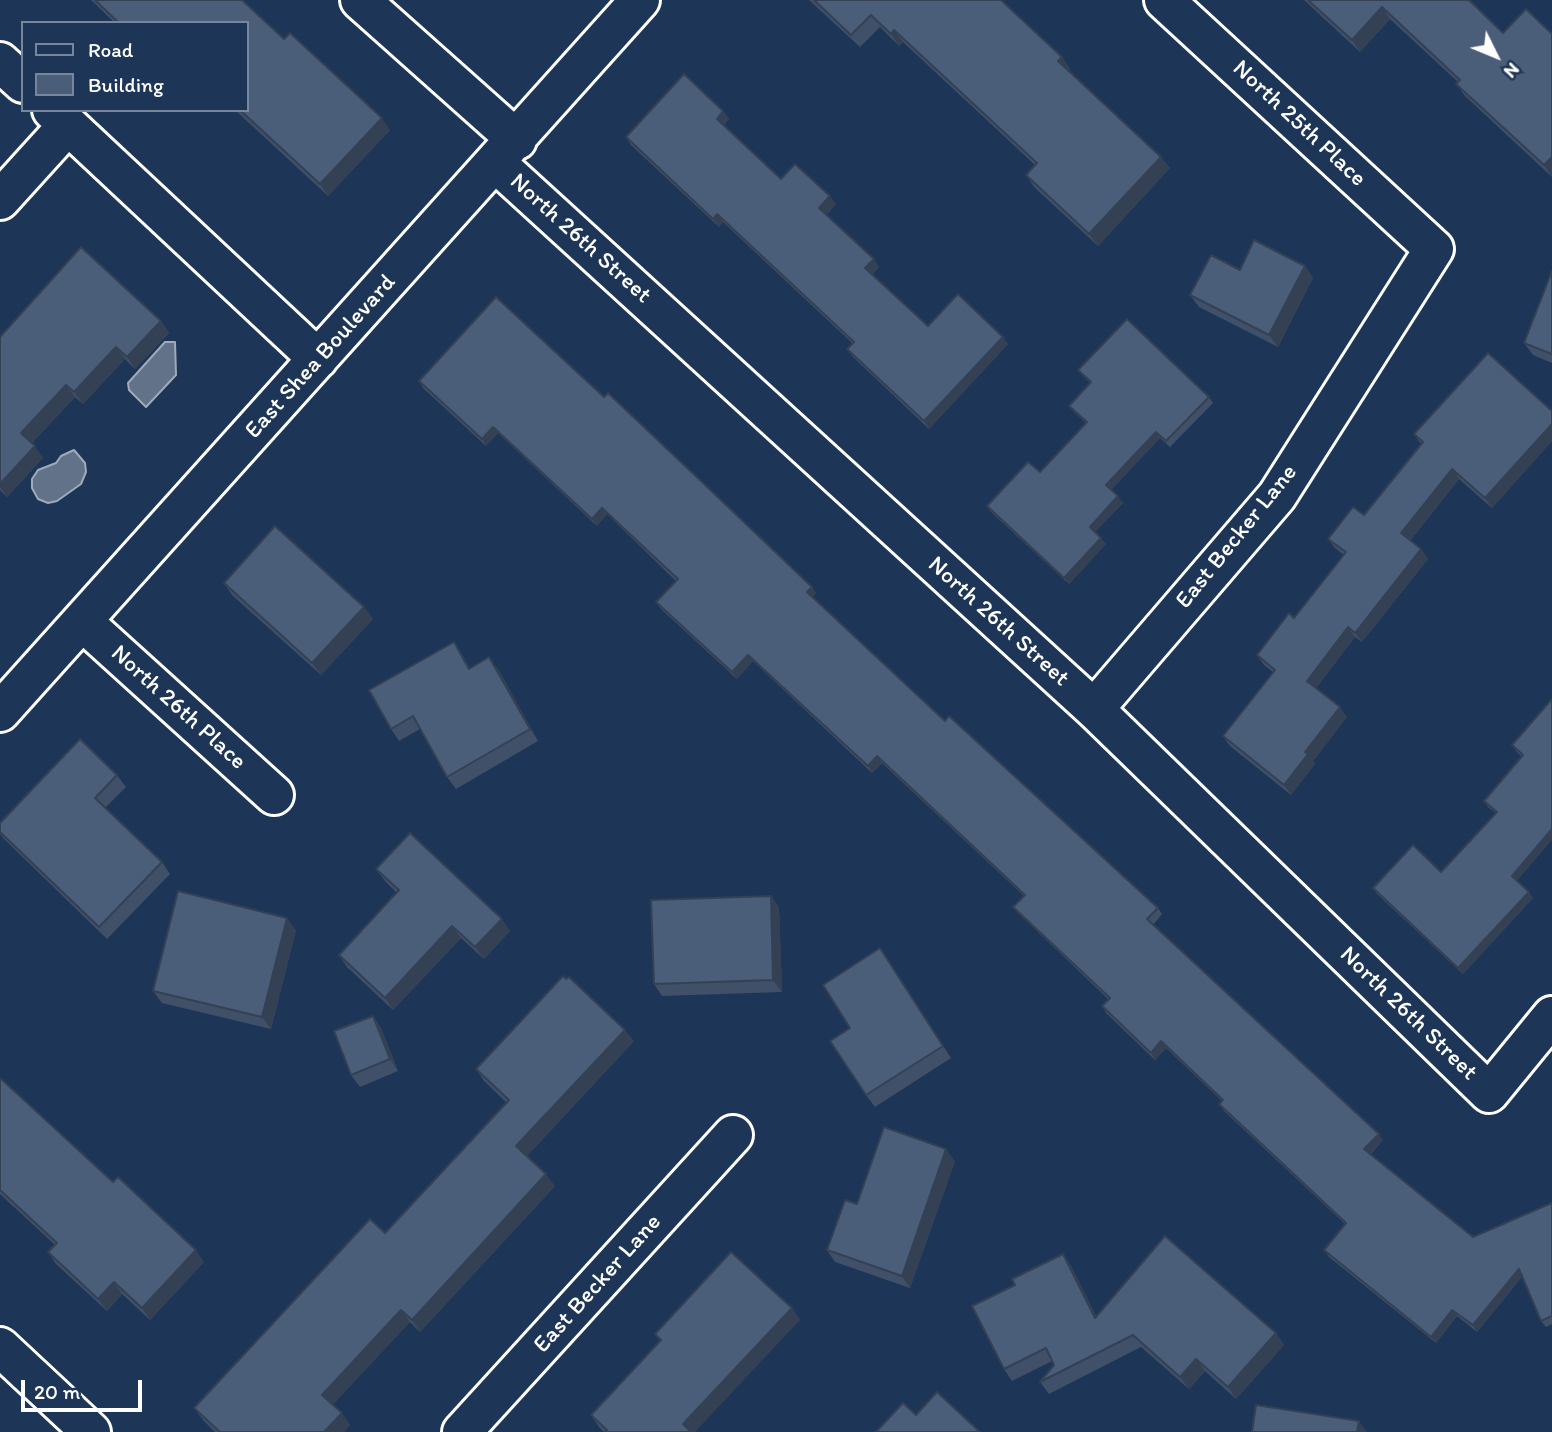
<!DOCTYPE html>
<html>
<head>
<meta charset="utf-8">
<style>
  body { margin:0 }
  #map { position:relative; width:1552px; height:1432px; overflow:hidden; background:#1d3557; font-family:Itim,sans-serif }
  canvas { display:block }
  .legend { position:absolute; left:21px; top:21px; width:228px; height:91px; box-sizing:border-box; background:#1d3557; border:2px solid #77869a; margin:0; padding:9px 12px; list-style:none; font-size:21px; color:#fff }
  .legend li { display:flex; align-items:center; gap:14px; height:35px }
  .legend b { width:35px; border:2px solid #77869a }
  .north { position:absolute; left:1461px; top:21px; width:70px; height:70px; -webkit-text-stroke:5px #1d3557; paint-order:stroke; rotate:133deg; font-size:19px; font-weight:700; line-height:28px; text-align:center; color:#fff }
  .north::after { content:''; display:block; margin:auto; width:24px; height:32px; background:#fff; clip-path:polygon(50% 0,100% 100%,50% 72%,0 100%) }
  .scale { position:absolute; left:21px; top:1380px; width:121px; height:32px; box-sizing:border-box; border:4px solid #fff; border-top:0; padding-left:9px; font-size:21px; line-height:24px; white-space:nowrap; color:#fff; -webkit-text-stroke:5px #1d3557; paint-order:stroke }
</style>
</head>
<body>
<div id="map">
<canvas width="1552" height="1432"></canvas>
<ul class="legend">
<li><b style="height:9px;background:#1d3557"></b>Road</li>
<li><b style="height:19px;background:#4a5d79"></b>Building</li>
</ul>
<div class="north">N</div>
<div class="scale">20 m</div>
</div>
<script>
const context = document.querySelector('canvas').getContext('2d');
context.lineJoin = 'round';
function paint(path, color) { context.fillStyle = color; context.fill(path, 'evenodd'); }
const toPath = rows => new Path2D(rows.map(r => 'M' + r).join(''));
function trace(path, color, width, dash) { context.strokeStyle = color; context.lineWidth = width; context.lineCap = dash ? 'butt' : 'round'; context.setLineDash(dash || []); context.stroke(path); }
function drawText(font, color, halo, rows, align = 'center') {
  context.font = font + ' Itim,sans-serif'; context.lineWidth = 7; context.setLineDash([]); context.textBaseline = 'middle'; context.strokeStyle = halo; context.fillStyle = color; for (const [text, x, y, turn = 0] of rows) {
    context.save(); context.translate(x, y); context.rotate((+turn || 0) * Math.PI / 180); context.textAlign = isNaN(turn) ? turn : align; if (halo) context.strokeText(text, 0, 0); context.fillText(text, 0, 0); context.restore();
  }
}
const water = toPath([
  [165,342,175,342,176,375,146,407,129,390,128,383,165,342],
  [74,450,85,463,86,472,81,484,57,501,48,503,38,499,32,488,32,479,38,470,56,463,61,456,74,450]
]);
const minor = toPath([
  [360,0,517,140],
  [0,62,23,83],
  [52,110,318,359],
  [496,163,1094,709,1489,1093,1552,1016],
  [0,200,68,125],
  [82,621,274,795],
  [1094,709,1277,496,1434,249,1164,0],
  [0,712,640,0],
  [0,1347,91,1432],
  [462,1432,733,1135]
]);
const wall = toPath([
  [91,0,242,0,284,39,390,130,328,196,235,110,247,110,247,23,115,23],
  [809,0,1001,0,1062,57,1070,69,1069,70,1170,168,1098,246,1034,187,1026,175,1035,165,903,42,899,46,880,27,860,47],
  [1304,0,1469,0,1503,33,1552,34,1552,177,1465,96,1456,84,1458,82,1390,19,1360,52],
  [723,111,729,119,724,125,781,179,836,204,826,215,879,267,872,275,928,326,1008,344,929,429,853,357,847,349,852,343,723,222,719,227,631,145,626,137],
  [1305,266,1313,278,1278,347,1199,307,1190,295,1240,270],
  [1552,271,1552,363,1533,355,1524,343],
  [161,321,169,333,135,369,125,359,83,404,75,397,32,443,43,458,7,497,0,490,0,337],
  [1078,370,1209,397,1213,403,1170,447,1160,438,1111,490,1123,503,1095,532,1106,544,1069,584,991,512,987,506,1040,472,1086,423,1074,412,1069,406,1090,383,1083,376],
  [419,381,812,587,816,593,813,597,945,721,1158,908,1162,914,1153,925,1383,1140,1371,1154,1473,1237,1552,1203,1552,1324,1546,1327,1541,1321,1522,1277,1477,1332,1457,1316,1436,1343,1329,1257,1324,1250,1345,1224,1224,1111,1219,1104,1222,1101,1166,1048,1155,1060,1106,1013,1102,1006,1108,999,1018,913,1013,907,1024,896,882,763,872,773,753,661,737,679,661,609,656,602,676,581,607,514,597,526,498,433,486,446,423,388],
  [1552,411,1552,441,1492,508,1459,479,1410,541,1421,549,1428,559,1362,642,1355,637,1316,688,1347,717,1313,761,1315,764,1291,795,1230,746,1223,736,1273,672,1264,665,1257,655,1294,618,1344,555,1335,548,1328,539,1364,515,1421,444,1414,434],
  [224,583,364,607,373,619,321,675,232,595],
  [454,642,470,669,498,669,538,741,456,789,447,777,420,729,399,741,391,729],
  [1552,699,1517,881,1533,898,1463,974,1377,894,1373,888,1441,872,1496,813,1488,807,1484,801,1522,757,1516,751,1512,745],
  [117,775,126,787,105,808,162,862,170,874,107,939,4,839,0,834,0,823],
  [376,869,510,931,484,959,461,938,393,1010,347,967,339,955,397,893,385,881],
  [771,896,779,908,782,992,662,996,654,984],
  [296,930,271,1029,162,1003,153,991],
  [888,960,951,1058,875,1107,866,1095,850,1028],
  [373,1016,381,1028,398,1071,360,1087,351,1075],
  [634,1041,527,1156,555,1186,420,1332,410,1322,333,1404,342,1413,350,1425,344,1432,215,1432,203,1420,194,1408,385,1233,506,1102,484,1081,476,1069],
  [0,1078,113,1182,204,1262,150,1320,122,1294,107,1311,56,1264,48,1252,55,1245,0,1194],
  [955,1161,910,1288,835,1262,827,1250,857,1204],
  [1063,1254,1071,1266,1096,1316,1276,1333,1284,1345,1236,1399,1205,1371,1189,1389,1141,1347,1049,1394,1040,1382,1054,1365,1052,1361,1012,1381,1004,1369,1015,1285],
  [792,1308,800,1320,604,1432,599,1427,591,1415,660,1341,655,1334]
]);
const shadedWall = toPath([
  [1382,7,1390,19,1360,52,1352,40],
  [894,30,903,42,899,46,891,34],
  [1062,57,1070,69,1067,73,1058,61],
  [723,111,729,119,722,127,717,119],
  [382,118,390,130,328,196,320,184],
  [1161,157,1170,168,1098,246,1089,234],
  [1552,157,1552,177,1544,165],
  [830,196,836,204,825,216,819,208],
  [717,214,723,222,719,227,713,219],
  [874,259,879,267,871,276,865,268],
  [1305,266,1313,278,1278,347,1269,335],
  [161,321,169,333,135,369,127,357],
  [1003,337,1008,344,929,429,924,421],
  [116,347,125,359,83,404,74,392],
  [66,385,75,397,30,445,21,433],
  [1552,424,1552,441,1492,508,1485,498],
  [493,427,498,433,486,446,482,439],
  [1156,432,1160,438,1110,491,1106,485],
  [35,446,43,458,7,497,0,487,0,484],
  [1452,469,1459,479,1408,543,1401,533],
  [1118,496,1123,503,1094,533,1090,527],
  [602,508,607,514,597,526,592,519],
  [1101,538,1106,544,1069,584,1064,578],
  [1421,549,1428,559,1362,642,1355,633],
  [812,587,816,593,811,599,807,592],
  [364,607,373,619,321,675,312,663],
  [1348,627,1355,637,1314,691,1307,681],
  [454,642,462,654,477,681,469,669],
  [748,655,753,661,737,679,732,672],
  [489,657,498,669,538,741,530,729],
  [1340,707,1347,717,1313,761,1315,764,1291,795,1284,785,1305,752],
  [877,756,882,763,872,773,868,766],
  [1552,829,1552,840,1516,882,1512,876],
  [1529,892,1533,898,1463,974,1458,968],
  [771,896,779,908,782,992,773,980],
  [287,918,296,930,271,1029,262,1017],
  [502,919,510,931,484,959,475,947],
  [452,926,461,938,393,1010,385,998],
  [373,1016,381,1028,398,1071,390,1059],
  [625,1030,634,1041,525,1158,516,1146],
  [1161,1041,1166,1048,1155,1060,1151,1053],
  [1379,1134,1383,1140,1369,1155,1364,1149],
  [946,1149,955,1161,910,1288,902,1276],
  [546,1174,555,1186,420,1332,412,1320],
  [196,1250,204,1262,150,1320,142,1308],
  [1063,1254,1071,1266,1103,1330,1095,1318],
  [1519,1269,1523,1276,1477,1332,1473,1325],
  [114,1282,122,1294,107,1311,98,1299],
  [792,1308,800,1320,695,1432,688,1432,683,1424],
  [401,1310,410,1322,331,1407,322,1395],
  [1452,1310,1457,1316,1436,1343,1431,1337],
  [1276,1333,1284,1345,1236,1399,1228,1387],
  [1196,1359,1205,1371,1189,1389,1180,1377],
  [342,1413,350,1425,344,1432,324,1432],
  [1359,1421,1367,1432,1357,1432]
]);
const building = toPath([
  [95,0,242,0,284,39,290,33,382,118,320,184,240,110,247,110,247,23,119,23,95,0],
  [814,0,1001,0,1062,57,1058,61,1161,157,1089,234,1026,175,1037,163,894,30,891,34,871,15,851,35,814,0],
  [1308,0,1469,0,1503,33,1526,9,1552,34,1552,157,1544,165,1456,84,1460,80,1382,7,1352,40,1308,0],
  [684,74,723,111,717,119,781,179,795,164,830,196,819,208,874,259,865,268,928,326,958,294,1003,337,924,421,847,349,854,342,717,214,713,219,626,137,684,74],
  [1254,240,1305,266,1269,335,1190,295,1211,255,1240,270,1254,240],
  [81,247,161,321,127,357,116,347,74,392,66,385,21,433,35,446,0,484,0,337,81,247],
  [1552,271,1552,354,1524,343,1552,271],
  [496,297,604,397,608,393,702,482,812,587,807,592,945,721,949,716,1158,908,1147,919,1379,1134,1364,1149,1473,1237,1552,1203,1552,1316,1541,1321,1519,1269,1473,1325,1452,1310,1431,1337,1324,1250,1346,1223,1219,1104,1223,1100,1161,1041,1151,1053,1102,1006,1110,998,1013,907,1025,895,877,756,868,766,748,655,732,672,656,602,678,579,602,508,592,519,493,427,482,439,419,381,496,297],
  [1127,319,1209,397,1166,441,1156,432,1106,485,1118,496,1090,527,1101,538,1064,578,987,506,1028,462,1040,472,1087,422,1069,406,1091,382,1078,370,1127,319],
  [1488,353,1552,411,1552,424,1485,498,1452,469,1401,533,1421,549,1355,633,1348,627,1307,681,1340,707,1305,752,1308,754,1284,785,1223,736,1275,670,1257,655,1289,613,1294,618,1346,552,1328,539,1353,507,1364,515,1423,442,1414,434,1488,353],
  [275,526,364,607,312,663,224,583,275,526],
  [454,642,469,669,489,657,530,729,447,777,413,716,391,729,369,690,454,642],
  [1552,699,1552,829,1512,876,1529,892,1458,968,1373,888,1413,845,1441,872,1497,812,1484,801,1523,755,1512,745,1552,699],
  [80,739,117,775,95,798,162,862,99,927,0,832,0,823,80,739],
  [410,833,502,919,475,947,452,926,385,998,339,955,399,890,376,869,410,833],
  [178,891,287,918,262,1017,153,991,178,891],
  [771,896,773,980,654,984,651,900,771,896],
  [880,948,943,1046,866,1095,830,1041,850,1028,823,985,880,948],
  [563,976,566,979,569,977,625,1030,516,1146,546,1174,412,1320,401,1310,322,1395,342,1413,324,1432,220,1432,194,1408,370,1219,385,1233,509,1100,476,1069,563,976],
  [373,1016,390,1059,351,1075,334,1031,373,1016],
  [0,1078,113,1182,118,1177,196,1250,142,1308,114,1282,98,1299,48,1252,57,1243,0,1190,0,1078],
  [884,1127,946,1149,902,1276,827,1250,845,1200,857,1204,884,1127],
  [1165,1236,1276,1333,1228,1387,1196,1359,1180,1377,1133,1335,1040,1382,1054,1365,1046,1348,1004,1369,972,1306,1015,1285,1012,1279,1063,1254,1095,1318,1165,1236],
  [731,1252,792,1308,683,1424,691,1432,604,1432,607,1430,591,1415,661,1340,655,1334,731,1252],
  [937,1392,980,1432,876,1432,903,1403,916,1415,937,1392],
  [1256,1405,1359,1421,1357,1432,1252,1432,1256,1405]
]);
const streetNames = [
  ["North 25th Place",1299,124,43],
  ["North 26th Street",580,239,42],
  ["East Shea Boulevard",321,357,-48],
  ["East Becker Lane",1237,537,-51],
  ["North 26th Street",998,622,42],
  ["North 26th Place",178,708,42],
  ["North 26th Street",1408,1014,44],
  ["East Becker Lane",598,1284,-48]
];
paint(water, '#617289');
trace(water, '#a0aab8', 2);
trace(minor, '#fff', 44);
trace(minor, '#1d3557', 38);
paint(wall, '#405068');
paint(shadedWall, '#344155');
paint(building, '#4a5d79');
trace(building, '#344155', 2);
drawText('24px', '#fff', '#1d3557', streetNames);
</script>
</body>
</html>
